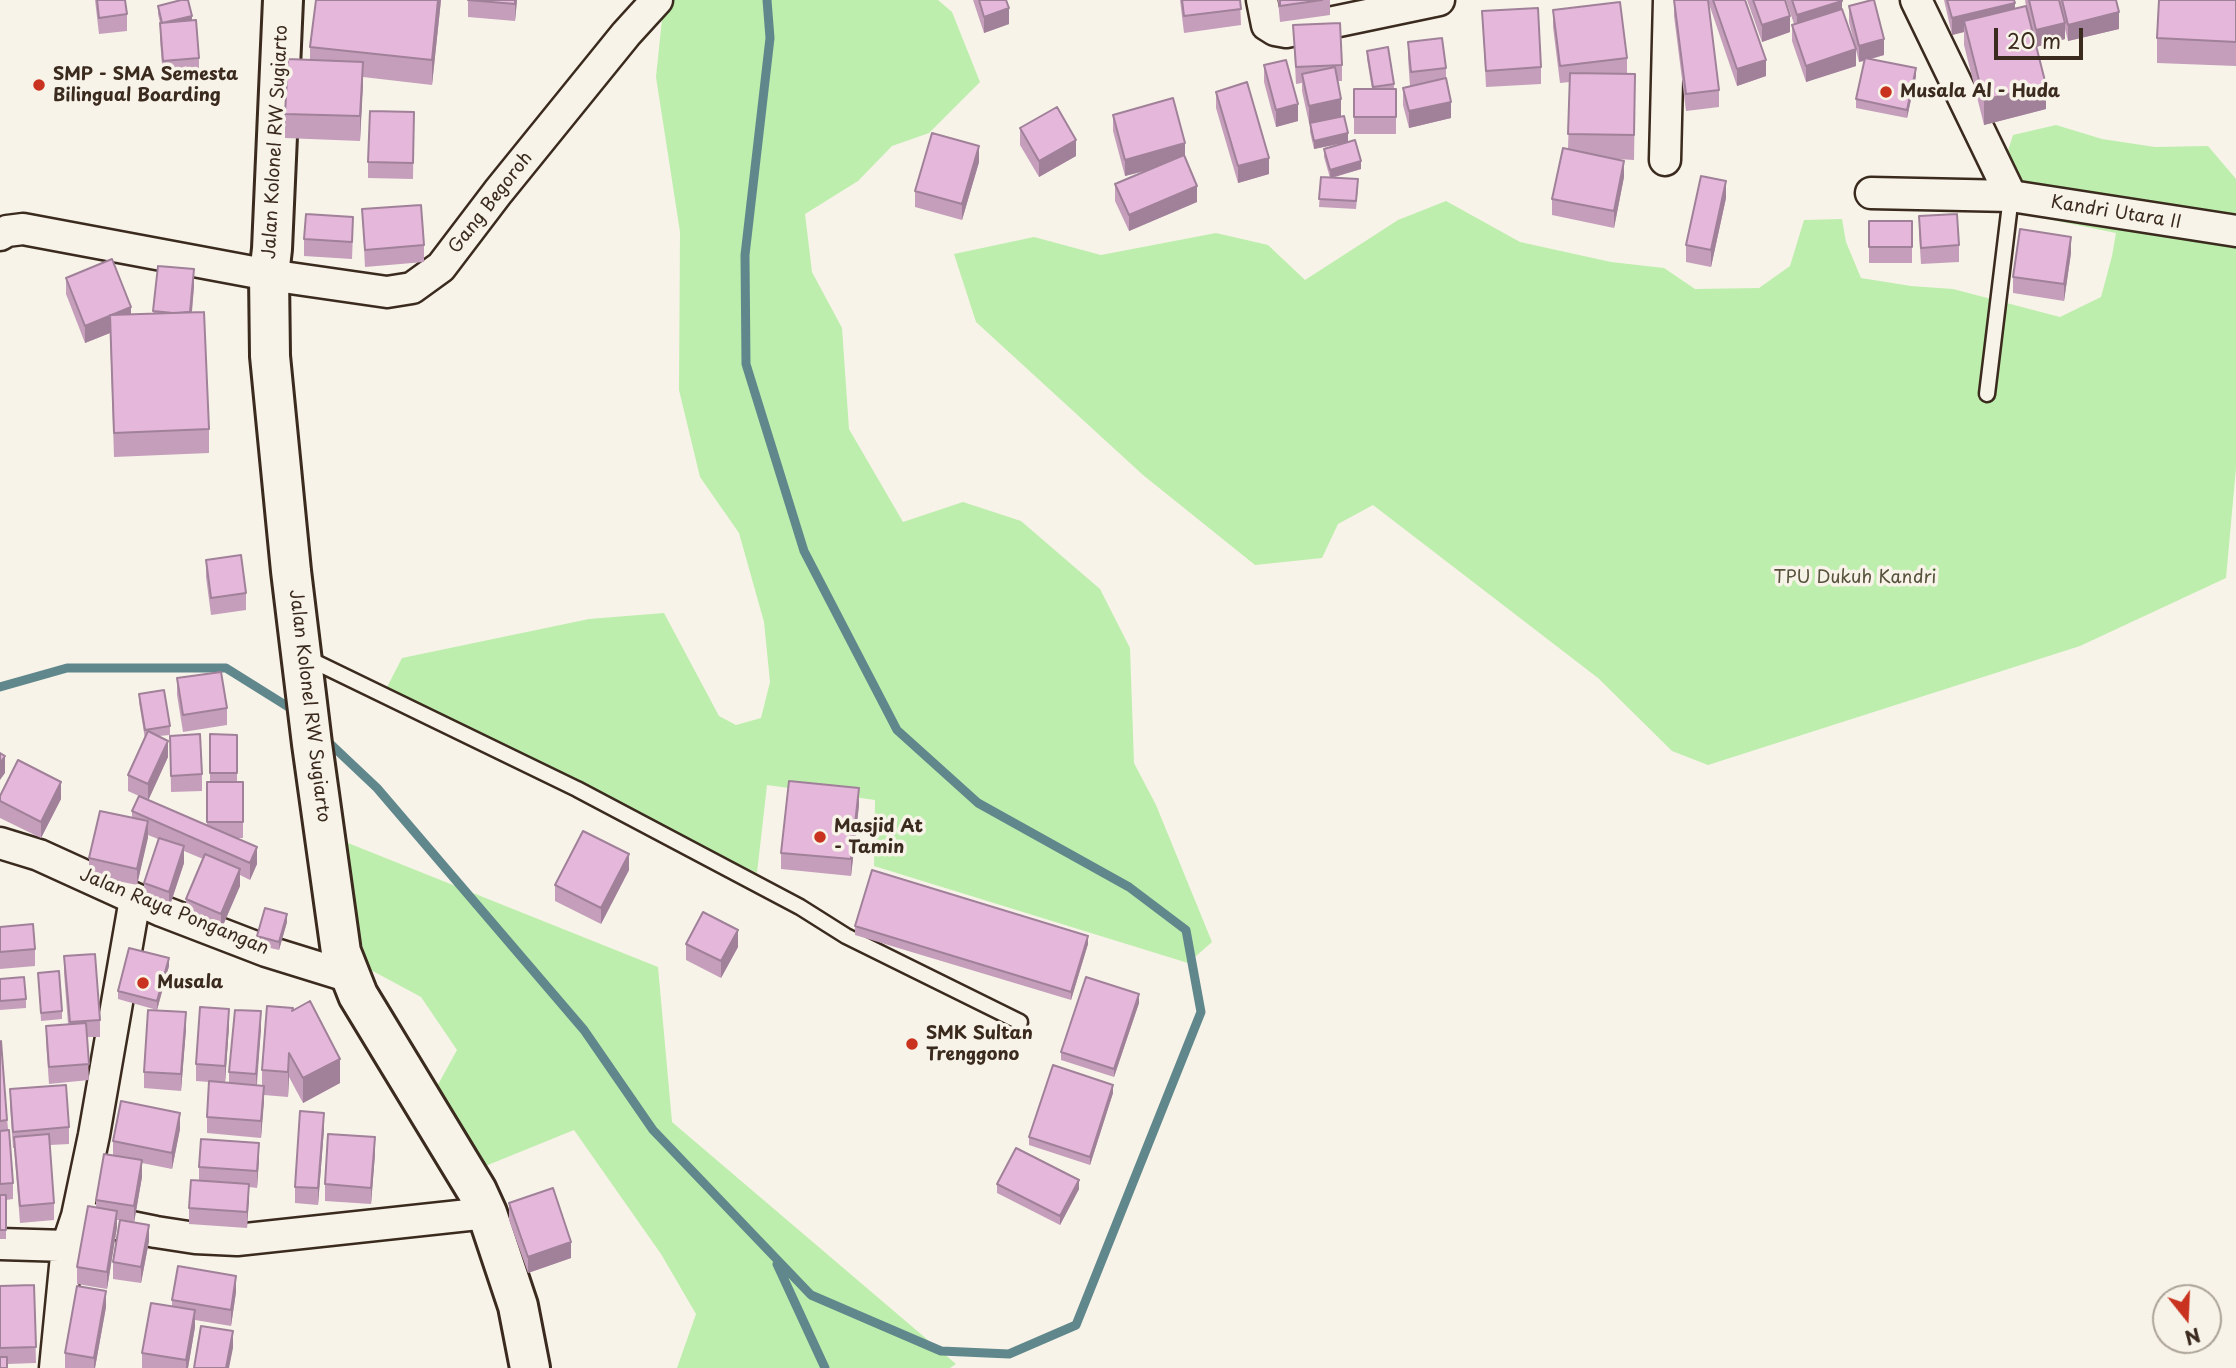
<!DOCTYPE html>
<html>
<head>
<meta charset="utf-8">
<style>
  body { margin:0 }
  #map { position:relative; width:2236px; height:1368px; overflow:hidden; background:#f7f3e8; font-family:"Playpen Sans",sans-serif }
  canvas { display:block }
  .north { position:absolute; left:2152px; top:1284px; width:70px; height:70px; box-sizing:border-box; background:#f7f3e8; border:2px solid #aca397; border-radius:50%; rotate:162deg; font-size:19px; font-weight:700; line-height:28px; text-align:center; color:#3b2a1e }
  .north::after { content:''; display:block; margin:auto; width:24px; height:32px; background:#c8321e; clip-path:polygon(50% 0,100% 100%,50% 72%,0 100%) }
  .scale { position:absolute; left:1994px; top:28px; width:89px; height:32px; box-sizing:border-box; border:4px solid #3b2a1e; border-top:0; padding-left:9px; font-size:21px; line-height:24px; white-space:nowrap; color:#3b2a1e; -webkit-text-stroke:5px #f7f3e8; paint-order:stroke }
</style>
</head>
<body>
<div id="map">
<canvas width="2236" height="1368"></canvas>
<div class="north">N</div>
<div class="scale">20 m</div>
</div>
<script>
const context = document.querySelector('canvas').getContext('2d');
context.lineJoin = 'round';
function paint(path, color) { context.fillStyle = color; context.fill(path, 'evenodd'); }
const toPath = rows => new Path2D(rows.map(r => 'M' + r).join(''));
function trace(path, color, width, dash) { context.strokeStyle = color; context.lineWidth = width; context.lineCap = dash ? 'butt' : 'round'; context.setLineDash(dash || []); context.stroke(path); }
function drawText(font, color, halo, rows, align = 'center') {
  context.font = font + ' "Playpen Sans",sans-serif'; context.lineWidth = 7; context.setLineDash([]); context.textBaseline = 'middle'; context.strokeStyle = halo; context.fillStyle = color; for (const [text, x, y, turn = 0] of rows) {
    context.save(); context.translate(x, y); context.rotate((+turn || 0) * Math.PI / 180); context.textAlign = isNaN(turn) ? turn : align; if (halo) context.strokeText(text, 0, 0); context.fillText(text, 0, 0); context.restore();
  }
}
const green = toPath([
  [664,0,938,0,952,12,980,82,929,133,892,146,858,181,805,214,812,272,842,328,849,429,903,522,963,502,1021,521,1100,589,1130,648,1134,763,1156,805,1212,942,1188,963,874,866,875,800,767,785,757,873,383,695,402,658,589,619,664,613,719,716,736,725,761,718,770,682,764,622,739,533,700,477,679,390,680,232,656,77],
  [2056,125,2102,139,2155,147,2208,146,2236,179,2236,468,2226,578,2080,646,1708,765,1672,751,1598,678,1373,505,1338,524,1322,558,1255,565,1143,475,976,322,954,254,1034,237,1101,255,1216,233,1268,245,1305,280,1398,220,1446,201,1520,242,1611,262,1664,268,1695,289,1759,288,1790,266,1804,220,1842,219,1846,242,1861,278,1911,286,1953,289,2060,317,2101,297,2112,256,2116,233,2043,218,2004,163,2013,135],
  [333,837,658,967,672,1122,956,1364,950,1368,677,1368,696,1314,661,1254,574,1130,483,1167,435,1090,457,1050,421,997,369,969]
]);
const stream = toPath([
  [0,687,67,668,226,668,298,713],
  [323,737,377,788,584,1030,653,1130,811,1295,941,1351,1009,1354,1076,1325,1201,1012,1186,930,1129,887,978,803,897,730,804,551,746,364,745,255,770,38,767,0],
  [777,1264,825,1368]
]);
const lane = toPath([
  [1987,394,2011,196],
  [307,658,577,789,800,907,846,936,1020,1022]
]);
const street = toPath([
  [1262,0,1267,25,1275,30,1286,32,1439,0],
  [1916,0,2011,196,2236,231],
  [1665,160,1669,0],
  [1871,193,2011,196],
  [0,235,7,231,23,229,269,275,387,292,412,288,441,267,498,192,626,34,657,0],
  [0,843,39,855,162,911,266,951,350,977],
  [77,1216,156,1232,195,1238,237,1240,487,1213],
  [0,1244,67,1246],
  [55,1368,67,1246,77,1216,94,1135,135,899]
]);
const secondary = toPath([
  [283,0,272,249,269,275,270,356,291,571,312,744,341,952,358,995,477,1191,487,1213,518,1306,530,1368]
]);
const wall = toPath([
  [95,0,125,0,127,14,127,31,99,34],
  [316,0,441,0,432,85,363,77,360,141,285,138,285,114,310,60,310,47],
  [468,0,517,0,515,21,468,17],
  [973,0,1006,0,1009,24,984,33],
  [1180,0,1240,0,1241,25,1184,33],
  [1278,0,1330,0,1330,15,1280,22],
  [1674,0,1745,0,1766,76,1737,86,1708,1,1719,90,1719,107,1686,111,1674,16],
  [1747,0,1785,0,1790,32,1762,42],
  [1786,0,1842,0,1842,9,1855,46,1849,22,1849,6,1884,55,1871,59,1916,76,1907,118,1856,108,1856,99,1864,61,1859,62,1856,50,1856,66,1806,82,1792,41,1792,25,1794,24],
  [1944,0,2014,0,2015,8,2026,6,2025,0,2116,0,2119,29,2068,41,2065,29,2065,39,2036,47,2046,109,1984,125,1964,45,1964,32,1952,35],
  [2236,0,2236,66,2157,63,2157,38],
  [158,6,192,20,199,58,199,74,163,77,160,40,160,23,158,14],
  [1553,10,1627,58,1627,74,1635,99,1634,160,1616,159,1624,177,1614,228,1552,215,1552,199,1568,149,1570,82,1560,83,1553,27],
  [1482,11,1541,67,1541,84,1486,87],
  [1293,25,1342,65,1342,81,1337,81,1341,116,1309,123,1302,91,1302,83,1296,84],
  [1408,42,1446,68,1446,80,1451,118,1409,128,1403,105,1403,88,1410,86,1408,58],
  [1367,51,1394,84,1394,89,1396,89,1396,134,1354,134,1354,89,1372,89,1367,59],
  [1264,65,1298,121,1276,127,1264,82],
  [1216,92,1269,174,1238,183,1216,108],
  [414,112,413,179,368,178,368,162],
  [1113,115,1185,158,1197,202,1129,231,1115,201,1115,184,1149,170,1125,176,1113,131],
  [1310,123,1348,142,1314,149,1310,132],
  [1020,128,1076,156,1039,177,1020,145],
  [1324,149,1361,169,1332,178,1358,188,1356,209,1319,207,1321,177,1330,178,1324,157],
  [979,162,962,220,915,207,915,191],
  [1726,198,1711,267,1686,262,1686,245],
  [362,209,424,245,424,262,365,267],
  [1919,216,1959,245,1959,262,1921,264,1919,233],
  [1869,221,1912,221,1912,263,1869,263],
  [353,233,352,259,304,256,304,239],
  [2071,253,2064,301,2013,293,2013,277],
  [158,266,194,286,192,312,209,429,209,453,114,457,110,333,85,343,66,294,66,278,131,315,153,314],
  [206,560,246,593,246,610,211,615,206,577],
  [177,678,227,708,227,725,183,732,177,695],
  [139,694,170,726,170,735,159,736,168,757,148,800,207,825,207,782,210,782,210,734,237,735,237,782,243,782,243,838,236,838,257,864,250,880,240,875,240,886,221,930,186,915,186,899,203,859,184,851,184,863,169,908,144,900,144,883,158,839,148,835,137,885,89,875,89,858,132,818,132,811,139,796,128,791,128,775,145,739,139,702],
  [170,736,202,774,202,791,171,792],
  [0,796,61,799,41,838,0,818],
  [859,805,851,876,781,869,781,853],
  [629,870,601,924,555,901,555,885],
  [287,922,279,950,257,945,257,936],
  [855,926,1088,944,1071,1000,855,935],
  [0,927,35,949,35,966,0,969],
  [686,944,738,947,721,978,686,960],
  [64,956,100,1020,100,1037,87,1037,89,1080,49,1084,46,1042,46,1026,68,1024,64,973],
  [169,966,157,1010,118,999,118,991],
  [38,973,62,1011,62,1019,41,1021],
  [0,979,26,999,26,1008,0,1010],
  [1139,1003,1114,1077,1061,1060,1061,1052],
  [293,1010,340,1083,303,1103,289,1077,288,1097,264,1095,261,1138,207,1133,207,1117,209,1082,196,1081,196,1064,229,1026,225,1083,229,1083,229,1072,261,1028,257,1085,262,1086,262,1070],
  [186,1029,181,1091,144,1088,144,1072],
  [0,1042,13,1183,13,1199,6,1200,6,1239,0,1239],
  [10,1089,69,1127,69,1144,50,1145,54,1203,54,1220,20,1223,14,1148,13,1148,10,1106],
  [1113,1093,1090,1165,1029,1145,1029,1137],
  [180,1129,172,1169,142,1163,142,1177,134,1222,149,1241,141,1283,113,1279,113,1262,120,1220,117,1220,117,1227,107,1289,77,1284,77,1267,96,1208,96,1200,113,1155,113,1141],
  [324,1129,318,1205,295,1203,295,1187],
  [375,1154,371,1204,325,1201,325,1184],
  [259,1159,257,1188,249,1187,247,1228,189,1224,189,1208,199,1180,199,1167],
  [997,1184,1079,1189,1060,1225,997,1193],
  [509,1203,571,1258,528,1273,509,1220],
  [34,1285,36,1363,7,1364,0,1368,0,1286],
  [236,1292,231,1326,195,1320,195,1327,188,1368,142,1368,142,1353,172,1307,172,1300],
  [106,1307,95,1368,65,1368,65,1353]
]);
const shadedWall = toPath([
  [438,0,441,0,432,85,432,60],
  [515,0,517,0,515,21],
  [1842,1,1842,17,1797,32,1797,15],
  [2015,3,2015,19,1964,21,1964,32,1952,35,1952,18],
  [1009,8,1009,24,984,33,984,17],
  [2119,12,2119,29,2068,41,2068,25],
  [192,16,192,24,162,24],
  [1790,16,1790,32,1762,42,1762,25],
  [2065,23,2065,39,2036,47,2036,30],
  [1884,39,1884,55,1859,62,1859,46],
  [1856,49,1856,66,1806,82,1806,66],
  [1766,60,1766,76,1737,86,1737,69],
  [363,62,363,86,360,141,360,116],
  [1916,68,1916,76,1907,118,1907,110],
  [2046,85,2046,109,1984,125,1984,100],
  [1341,99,1341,116,1309,123,1309,106],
  [1451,102,1451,118,1409,128,1409,111],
  [1298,104,1298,121,1276,127,1276,110],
  [1348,133,1348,142,1314,149,1314,141],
  [1076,140,1076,156,1039,177,1039,161],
  [1185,143,1185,160,1125,176,1125,160],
  [979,146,979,162,962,220,962,204],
  [1269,158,1269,174,1238,183,1238,166],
  [1361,161,1361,169,1330,178,1330,170],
  [1624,161,1624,177,1614,228,1614,211],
  [1726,181,1726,198,1711,267,1711,250],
  [1197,186,1197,202,1129,231,1129,215],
  [2071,237,2071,253,2064,301,2064,284],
  [194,269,194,286,190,331,190,315],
  [131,307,131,324,110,316],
  [110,316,110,333,85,343,85,326],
  [168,741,168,757,148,801,148,784],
  [5,756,5,773,0,780,0,763],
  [61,782,61,799,41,838,41,822],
  [859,788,859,805,851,876,851,859],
  [148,821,148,838,137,885,137,869],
  [184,846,184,863,169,908,169,892],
  [257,847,257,864,250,880,250,863],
  [629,854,629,870,601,924,601,908],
  [240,869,240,886,221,930,221,914],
  [287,914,287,922,279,950,279,942],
  [738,930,738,947,721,978,721,961],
  [1088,936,1088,944,1071,1000,1071,992],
  [169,958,169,966,157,1010,157,1001],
  [1139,994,1139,1003,1114,1077,1114,1069],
  [229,1009,229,1026,225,1083,225,1066],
  [261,1011,261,1028,256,1090,256,1074],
  [186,1012,186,1029,181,1091,181,1074],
  [289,1053,289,1077,288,1097,288,1072],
  [340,1059,340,1083,303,1103,303,1078],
  [1113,1085,1113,1093,1090,1165,1090,1157],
  [264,1086,264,1102,261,1138,261,1121],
  [180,1113,180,1129,172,1169,172,1153],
  [324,1113,324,1129,318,1205,318,1188],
  [375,1137,375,1154,371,1204,371,1188],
  [259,1143,259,1159,257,1188,257,1171],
  [142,1160,142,1177,134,1223,134,1206],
  [1079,1180,1079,1189,1060,1225,1060,1216],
  [249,1184,249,1200,247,1228,247,1212],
  [117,1211,117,1227,107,1289,107,1272],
  [149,1225,149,1241,141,1283,141,1267],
  [571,1242,571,1258,528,1273,528,1257],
  [236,1276,236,1292,231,1326,231,1310],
  [106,1291,106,1307,95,1368,94,1368,94,1358],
  [195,1310,195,1327,188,1368,186,1368,186,1360],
  [233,1331,233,1348,229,1368,226,1368]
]);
const building = toPath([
  [97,0,125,0,127,14,99,18,97,0],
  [181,0,188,0,192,16,162,23,158,6,181,0],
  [316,0,438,0,432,60,310,47,316,0],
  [468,0,515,0,515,4,468,0],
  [979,0,1006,0,1009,8,984,17,979,0],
  [1182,0,1240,0,1241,9,1184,16,1182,0],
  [1280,0,1322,0,1280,6,1280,0],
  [1674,0,1708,0,1719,90,1686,94,1674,0],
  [1713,0,1745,0,1766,60,1737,69,1713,0],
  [1753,0,1785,0,1790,16,1762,25,1753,0],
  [1792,0,1842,0,1842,1,1797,15,1792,0],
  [1872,0,1874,0,1884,39,1859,46,1849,6,1872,0],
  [1947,0,2014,0,2015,3,1952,18,1947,0],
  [2029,0,2059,0,2065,23,2036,30,2029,0],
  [2062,0,2116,0,2119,12,2068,25,2062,0],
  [2159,0,2236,0,2236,42,2157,38,2159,0],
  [1620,2,1627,58,1560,66,1553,10,1620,2],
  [2026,6,2046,85,1984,100,1964,21,2026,6],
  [1538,8,1541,67,1486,71,1482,11,1538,8],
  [1842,9,1856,49,1806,66,1792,25,1842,9],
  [196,20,199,58,163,61,160,23,196,20],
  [1340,23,1342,65,1296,67,1293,25,1340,23],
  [1442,38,1446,68,1411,72,1408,42,1442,38],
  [1388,47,1394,84,1373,87,1367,51,1388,47],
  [1865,58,1916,68,1907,110,1856,99,1865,58],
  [288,59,363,62,360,116,285,114,288,59],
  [1286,60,1298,104,1276,110,1264,65,1286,60],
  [1335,67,1341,99,1309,106,1302,74,1335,67],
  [1570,73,1635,74,1634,135,1568,134,1570,73],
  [1446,78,1451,102,1409,111,1403,88,1446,78],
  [1247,82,1269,158,1238,166,1216,92,1247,82],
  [1354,89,1396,89,1396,117,1354,117,1354,89],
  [1173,98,1185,143,1125,160,1113,115,1173,98],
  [1057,107,1076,140,1039,161,1020,128,1057,107],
  [370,111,414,112,413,163,368,162,370,111],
  [1344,116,1348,133,1314,141,1310,123,1344,116],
  [932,133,979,146,962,204,915,191,932,133],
  [1355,140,1361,161,1330,170,1324,149,1355,140],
  [1563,148,1624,161,1614,211,1552,199,1563,148],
  [1184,155,1197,186,1129,215,1115,184,1184,155],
  [1701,176,1726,181,1711,250,1686,245,1701,176],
  [1321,177,1358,179,1356,201,1319,199,1321,177],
  [421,205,424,245,365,250,362,209,421,205],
  [306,214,353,217,352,242,304,239,306,214],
  [1957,214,1959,245,1921,248,1919,216,1957,214],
  [1869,221,1912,221,1912,247,1869,247,1869,221],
  [2020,229,2071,237,2064,284,2013,277,2020,229],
  [112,259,131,307,85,326,66,278,112,259],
  [158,266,194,269,190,312,173,313,153,311,158,266],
  [204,312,209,429,114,433,110,315,204,312],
  [241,555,246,593,211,598,206,560,241,555],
  [221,672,227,708,183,715,177,678,221,672],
  [164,690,170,726,145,730,139,694,164,690],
  [148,731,168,741,148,784,128,775,148,731],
  [200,734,202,774,171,776,170,736,200,734],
  [210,734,237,735,237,773,210,773,210,734],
  [0,753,5,756,0,763,0,753],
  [18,760,61,782,41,822,0,801,0,796,18,760],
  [789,781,859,788,851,859,781,853,789,781],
  [207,782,243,782,243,822,207,822,207,782],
  [139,796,257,847,250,863,132,811,139,796],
  [100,811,148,821,137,869,89,858,100,811],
  [583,831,629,854,601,908,555,885,583,831],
  [159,838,184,846,169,892,144,883,159,838],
  [205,854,240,869,221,914,186,899,205,854],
  [872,870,1088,936,1071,992,855,926,872,870],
  [265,908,287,914,279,942,257,936,265,908],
  [703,912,738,930,721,961,686,944,703,912],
  [33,924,35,949,0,952,0,927,33,924],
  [129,948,169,958,157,1001,118,991,129,948],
  [95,954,100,1020,70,1022,64,956,95,954],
  [59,971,62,1011,41,1013,38,973,59,971],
  [24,977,26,999,0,1001,0,979,24,977],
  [1086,977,1139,994,1114,1069,1061,1052,1086,977],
  [310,1001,340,1059,303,1078,289,1053,288,1072,262,1070,267,1006,293,1008,292,1011,310,1001],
  [200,1007,229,1009,225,1066,196,1064,200,1007],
  [148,1010,186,1012,181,1074,144,1072,148,1010],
  [235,1010,261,1011,256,1074,229,1072,235,1010],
  [86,1023,89,1064,49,1067,46,1026,86,1023],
  [1,1041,7,1120,0,1121,0,1042,1,1041],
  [1053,1065,1113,1085,1090,1157,1029,1137,1053,1065],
  [209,1081,264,1086,261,1121,207,1117,209,1081],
  [66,1085,69,1127,13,1132,10,1089,66,1085],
  [121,1101,180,1113,172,1153,113,1141,121,1101],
  [300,1111,324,1113,318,1188,295,1187,300,1111],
  [9,1130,13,1183,0,1184,0,1131,9,1130],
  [49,1134,54,1203,20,1206,14,1137,49,1134],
  [328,1134,375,1137,371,1188,325,1184,328,1134],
  [201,1139,259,1143,257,1171,199,1167,201,1139],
  [1016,1148,1079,1180,1060,1216,997,1184,1016,1148],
  [104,1154,142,1160,134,1206,96,1200,104,1154],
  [191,1180,249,1184,247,1212,189,1208,191,1180],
  [553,1188,571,1242,528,1257,509,1203,553,1188],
  [0,1195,6,1195,6,1230,0,1230,0,1195],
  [88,1206,117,1211,107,1272,77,1267,88,1206],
  [120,1220,149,1225,141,1267,113,1262,120,1220],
  [178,1266,236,1276,231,1310,172,1300,178,1266],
  [34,1285,36,1347,0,1348,0,1286,34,1285],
  [77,1286,106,1291,94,1358,65,1353,77,1286],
  [151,1303,195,1310,186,1360,142,1353,151,1303],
  [201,1326,233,1331,226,1368,194,1368,201,1326],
  [0,1357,7,1357,7,1368,0,1368,0,1357]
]);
const markers = [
  [39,85,7,"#c8321e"],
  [1886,92,7,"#c8321e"],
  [820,837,7,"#c8321e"],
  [143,983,7,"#c8321e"],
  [912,1044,7,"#c8321e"]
];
const poiNames = [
  ["SMP - SMA Semesta",53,75],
  ["Bilingual Boarding",53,96],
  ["Musala Al - Huda",1900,92],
  ["Masjid At",834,827],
  ["- Tamin",834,848],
  ["Musala",157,983],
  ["SMK Sultan",926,1034],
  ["Trenggono",926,1055]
];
const streetNames = [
  ["Jalan Kolonel RW Sugiarto",276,142,-87],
  ["Gang Begoroh",491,203,-52],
  ["Kandri Utara II",2116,213,9],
  ["Jalan Kolonel RW Sugiarto",309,706,83],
  ["Jalan Raya Pongangan",174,912,22]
];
const parkNames = [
  ["TPU Dukuh Kandri",1855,578]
];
paint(green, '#beeead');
trace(stream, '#60888c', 9);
trace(lane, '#3b2a1e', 19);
trace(street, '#3b2a1e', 35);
trace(secondary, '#3b2a1e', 44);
trace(lane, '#f7f3e8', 14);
trace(street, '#f7f3e8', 30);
trace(secondary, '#f7f3e8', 38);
paint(wall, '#c59ebc');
paint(shadedWall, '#a08199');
paint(building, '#e5b8db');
trace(building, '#a08199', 2);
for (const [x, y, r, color] of markers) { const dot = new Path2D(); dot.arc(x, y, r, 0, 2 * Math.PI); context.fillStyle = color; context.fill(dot); trace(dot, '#f7f3e8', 2.5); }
drawText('bold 18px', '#3b2a1e', '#f7f3e8', poiNames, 'left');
drawText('18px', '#3b2a1e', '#f7f3e8', streetNames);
drawText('18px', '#55513b', '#f7f3e8', parkNames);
</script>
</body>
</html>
